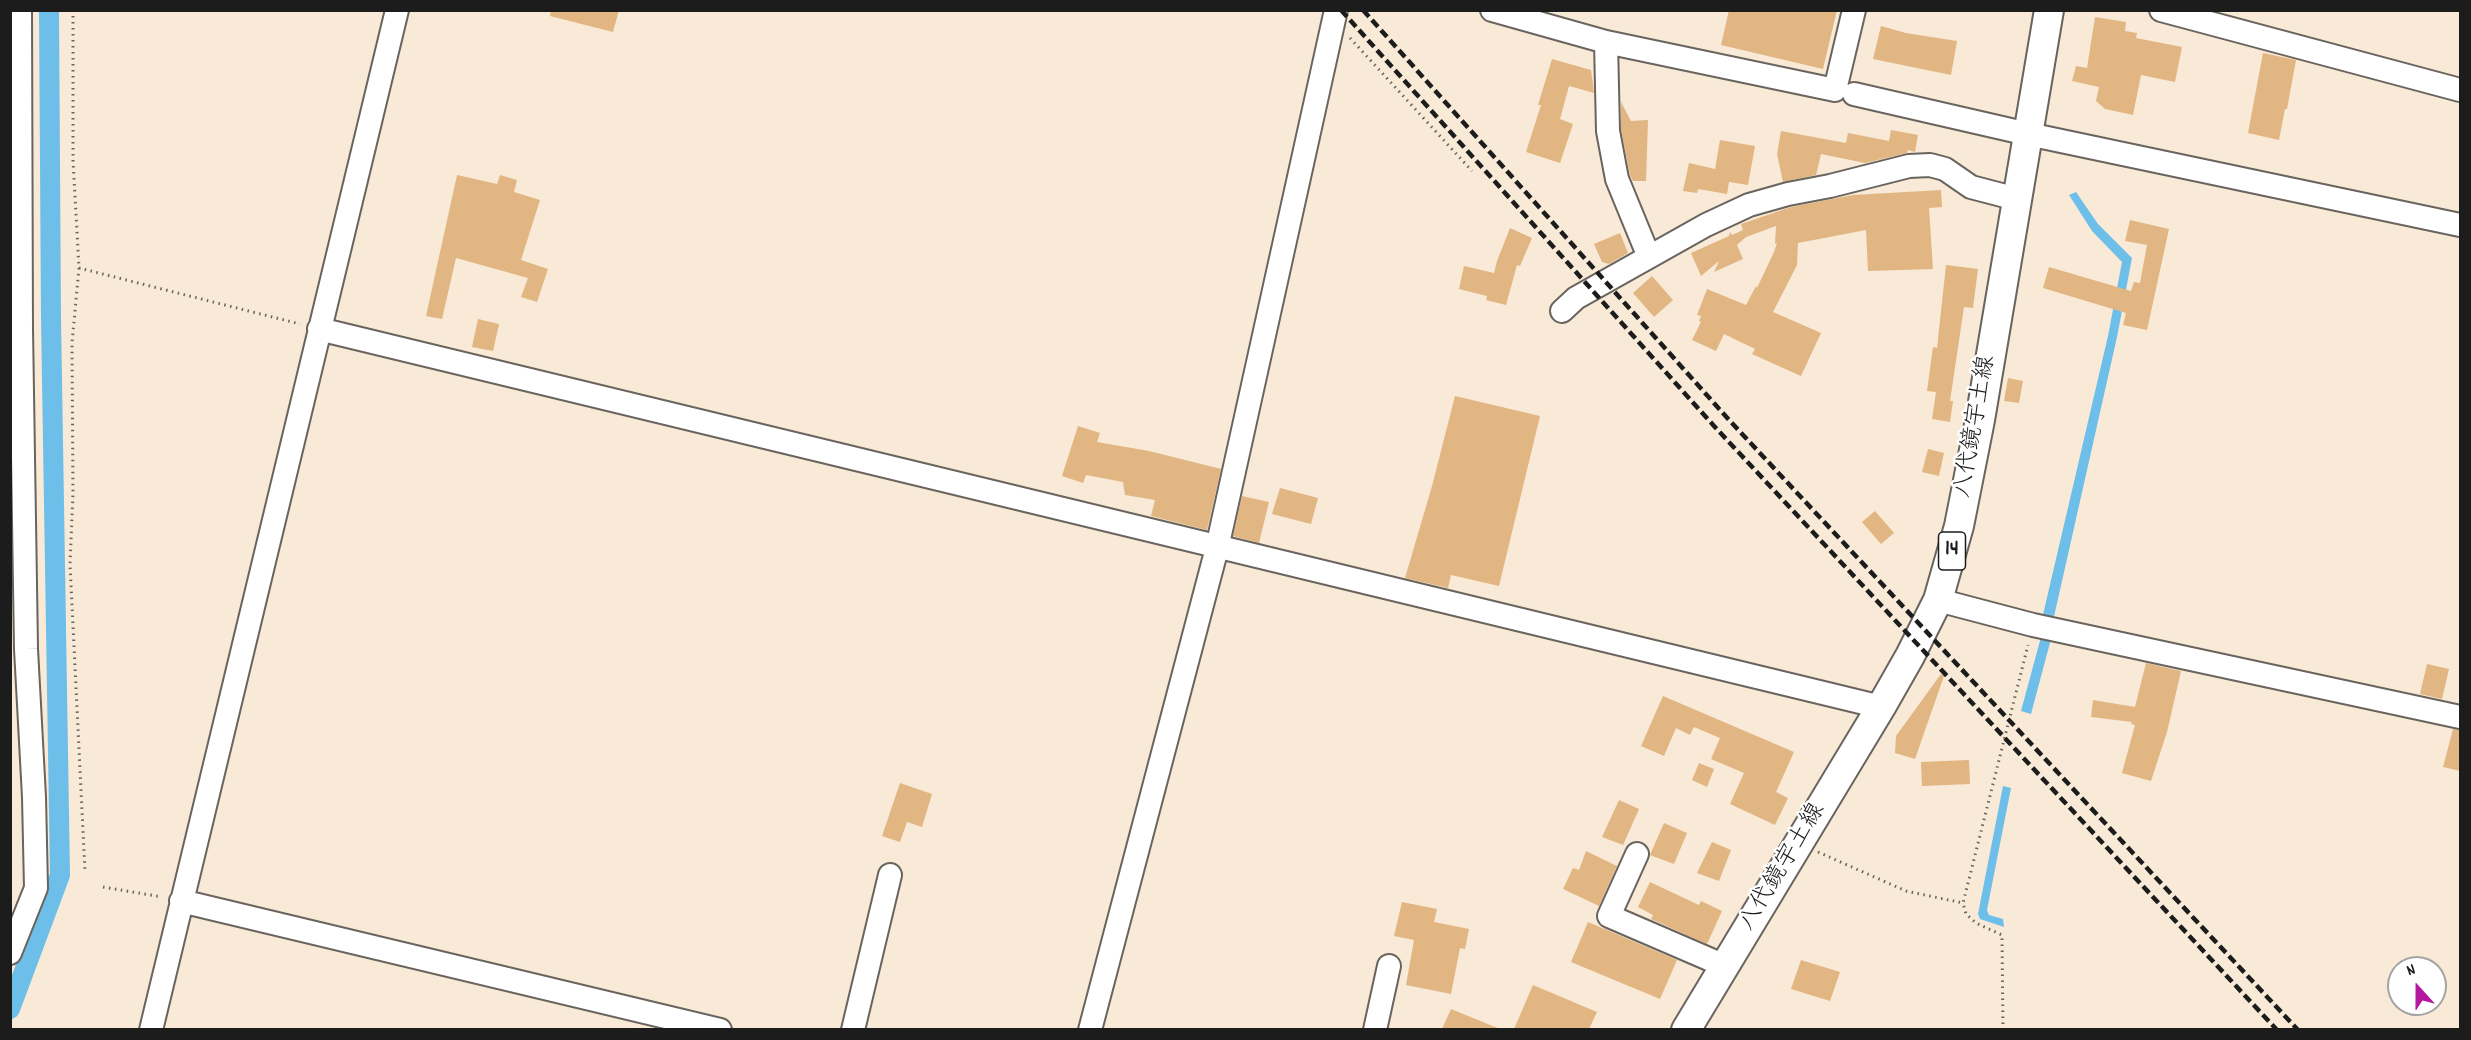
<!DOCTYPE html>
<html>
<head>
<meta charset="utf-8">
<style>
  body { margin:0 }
  #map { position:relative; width:2471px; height:1040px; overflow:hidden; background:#f9e9d7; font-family:Dekko,sans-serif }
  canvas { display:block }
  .frame { position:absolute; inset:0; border:12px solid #1c1c1c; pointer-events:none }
  .north { position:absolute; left:2387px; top:956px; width:60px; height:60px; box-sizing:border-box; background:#fff; border:2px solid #a4a4a4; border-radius:50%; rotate:339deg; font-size:16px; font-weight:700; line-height:24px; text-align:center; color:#1c1c1c }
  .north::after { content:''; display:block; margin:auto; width:21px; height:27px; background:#b5179e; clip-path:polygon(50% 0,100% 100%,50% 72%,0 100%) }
</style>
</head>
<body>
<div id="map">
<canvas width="2471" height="1040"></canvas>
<div class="frame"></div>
<div class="north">N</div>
</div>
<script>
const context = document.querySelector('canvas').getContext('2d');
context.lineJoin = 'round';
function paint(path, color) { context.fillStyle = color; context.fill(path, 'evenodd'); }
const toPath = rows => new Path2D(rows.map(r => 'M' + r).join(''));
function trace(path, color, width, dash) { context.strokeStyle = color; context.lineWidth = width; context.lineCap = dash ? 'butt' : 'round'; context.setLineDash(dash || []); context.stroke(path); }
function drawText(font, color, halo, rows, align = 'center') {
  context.font = font + ' Dekko,"Klee One",sans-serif'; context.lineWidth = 5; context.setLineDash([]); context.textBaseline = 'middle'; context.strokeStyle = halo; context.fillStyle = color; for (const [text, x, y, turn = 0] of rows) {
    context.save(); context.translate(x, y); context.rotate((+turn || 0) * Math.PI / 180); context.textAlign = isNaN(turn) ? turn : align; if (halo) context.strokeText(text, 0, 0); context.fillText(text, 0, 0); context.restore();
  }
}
const water = toPath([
  [2076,192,2098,224,2132,258,2117,337,2053,621,2042,619,2108,336,2122,262,2092,231,2069,195],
  [2041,637,2051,639,2031,714,2021,711],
  [2003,786,2011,788,1987,910,1989,915,2003,919,2004,927,1980,919,1978,914]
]);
const canal = toPath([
  [10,1009,60,875,51,318,49,10]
]);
const building = toPath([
  [551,10,619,10,613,32,550,16],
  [1729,10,1837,10,1823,69,1721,45],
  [2095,17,2126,22,2125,31,2137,33,2136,38,2182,47,2175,82,2141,75,2133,115,2105,109,2096,101,2099,87,2072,81,2076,66,2087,68],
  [1881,26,1906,33,1957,41,1951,75,1873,59],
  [2263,53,2296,60,2287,109,2285,109,2279,140,2248,133],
  [1552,59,1591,70,1593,84,1594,93,1569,86,1560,119,1573,124,1560,163,1526,152,1541,105,1538,105],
  [1621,102,1631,121,1648,120,1646,181,1633,181,1630,175,1621,130],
  [1891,130,1918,135,1915,152,1908,150,1907,153,1865,163,1821,154,1816,175,1783,182,1777,154,1781,131,1846,143,1848,133,1889,141],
  [1720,140,1755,146,1748,185,1729,182,1727,194,1698,189,1697,193,1683,191,1689,163,1715,169],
  [457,175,497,184,500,175,517,180,514,192,540,200,521,260,548,269,537,302,521,297,528,278,456,258,442,319,426,316],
  [1941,190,1942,207,1929,208,1933,269,1868,271,1866,230,1798,243,1797,265,1773,312,1821,333,1801,376,1752,354,1755,349,1724,334,1716,351,1692,340,1701,322,1699,321,1701,316,1697,315,1707,289,1746,305,1756,286,1757,288,1774,252,1777,243,1775,244,1776,226,1746,237,1737,245,1743,259,1714,272,1719,261,1701,276,1691,253,1729,236,1730,232,1732,235,1743,230,1741,224,1791,207,1853,195],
  [2130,220,2169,229,2147,330,2123,325,2126,313,2043,288,2049,267,2131,291,2134,282,2140,283,2147,245,2125,241],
  [1510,228,1532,238,1520,266,1517,265,1506,305,1486,300,1487,296,1459,289,1464,266,1494,273,1497,261],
  [1620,233,1628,253,1609,264,1602,262,1594,244],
  [1946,265,1978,269,1973,308,1964,307,1950,401,1953,401,1950,422,1932,419,1936,392,1927,391,1933,347,1937,348],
  [1652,276,1673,300,1654,317,1633,293],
  [478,319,499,324,493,351,472,347],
  [2008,378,2023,381,2019,403,2004,401],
  [1455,396,1540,416,1499,586,1451,575,1448,588,1405,578,1432,486],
  [1078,426,1100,433,1097,442,1149,451,1221,469,1207,530,1151,516,1155,500,1125,495,1123,482,1086,475,1083,483,1062,476],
  [1928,449,1944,453,1939,476,1922,472],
  [1280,488,1318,498,1311,524,1272,514],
  [1242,496,1269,502,1259,543,1233,536],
  [1875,511,1894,533,1881,544,1862,522],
  [2146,663,2181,671,2167,732,2151,781,2122,773,2135,725,2131,724,2132,722,2091,717,2093,700,2135,707],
  [2427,664,2449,669,2442,699,2420,694],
  [1941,674,1944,676,1915,759,1895,753,1896,736],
  [1663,696,1794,752,1776,792,1788,798,1775,825,1730,804,1744,773,1711,759,1720,738,1694,727,1690,735,1676,728,1664,756,1641,746],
  [2453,729,2460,730,2460,771,2443,767],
  [1969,760,1970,784,1922,786,1921,762],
  [1699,763,1714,769,1707,787,1692,780],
  [900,783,932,794,922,827,907,822,900,842,882,836],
  [1619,800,1639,809,1623,845,1602,837],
  [1664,823,1687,833,1674,864,1650,855],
  [1712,842,1731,850,1719,881,1697,873],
  [1586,851,1617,866,1599,906,1563,889,1573,868,1579,870],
  [1650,882,1699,905,1701,901,1722,911,1707,944,1651,919,1653,915,1638,907],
  [1402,902,1437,909,1434,922,1469,929,1465,949,1460,948,1451,994,1406,985,1414,940,1394,936],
  [1588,922,1677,960,1660,999,1571,962],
  [1801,960,1840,972,1830,1001,1791,989],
  [1533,985,1597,1012,1589,1029,1514,1029],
  [1451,1009,1500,1029,1442,1029]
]);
const path = toPath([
  [73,10,73,160,79,268,300,324],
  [1350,38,1472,171],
  [79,268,72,343,73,494,70,564,85,872],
  [1818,852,1906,891,1963,903],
  [103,887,162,897],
  [2003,1030,2002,935,1976,923,1966,914,1963,903,2028,645]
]);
const minor = toPath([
  [1492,10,1606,42,1835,90,1854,10],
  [2161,10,2460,90],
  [1606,42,1608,131,1617,179,1649,257],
  [1854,94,2028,134,2460,225],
  [1562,311,1576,298,1706,225,1749,205,1788,194,1830,186,1909,166,1930,165,1945,169,1971,187,2017,199],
  [319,329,1881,707],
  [1938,600,2033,625,2460,717],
  [1637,854,1609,916,1725,966],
  [181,901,720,1030],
  [10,953,36,888,34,797,26,649,21,329,20,10],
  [151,1030,397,10],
  [853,1030,890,875],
  [1090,1030,1217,548,1336,10],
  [1375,1030,1389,966]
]);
const major = toPath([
  [1686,1030,1881,707,1910,656,1938,600,1959,526,1980,420,2049,10]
]);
const rail = toPath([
  [1341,10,1714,426,2277,1030],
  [1363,10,1730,421,2298,1030]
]);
const shields = [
  [1952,551,27]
];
const shieldNames = [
  ["14",1952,551]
];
const streetNames = [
  ["八代鏡宇土線",1977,427,-80],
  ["八代鏡宇土線",1784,868,-59]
];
paint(water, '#6dbfe9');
trace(canal, '#6dbfe9', 20);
paint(building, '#e1b682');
trace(minor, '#69645d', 26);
trace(major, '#69645d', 32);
trace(path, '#69645d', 3, [1.5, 4.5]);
trace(minor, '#fff', 22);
trace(major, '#fff', 28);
trace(rail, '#1c1c1c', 4.5, [9, 4.5]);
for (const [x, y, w] of shields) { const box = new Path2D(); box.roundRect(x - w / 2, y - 19, w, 38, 4.5); context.fillStyle = '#fff'; context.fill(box); trace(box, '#1c1c1c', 1.5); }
drawText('bold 22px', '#1c1c1c', null, shieldNames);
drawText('24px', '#1c1c1c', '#fff', streetNames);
</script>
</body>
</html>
